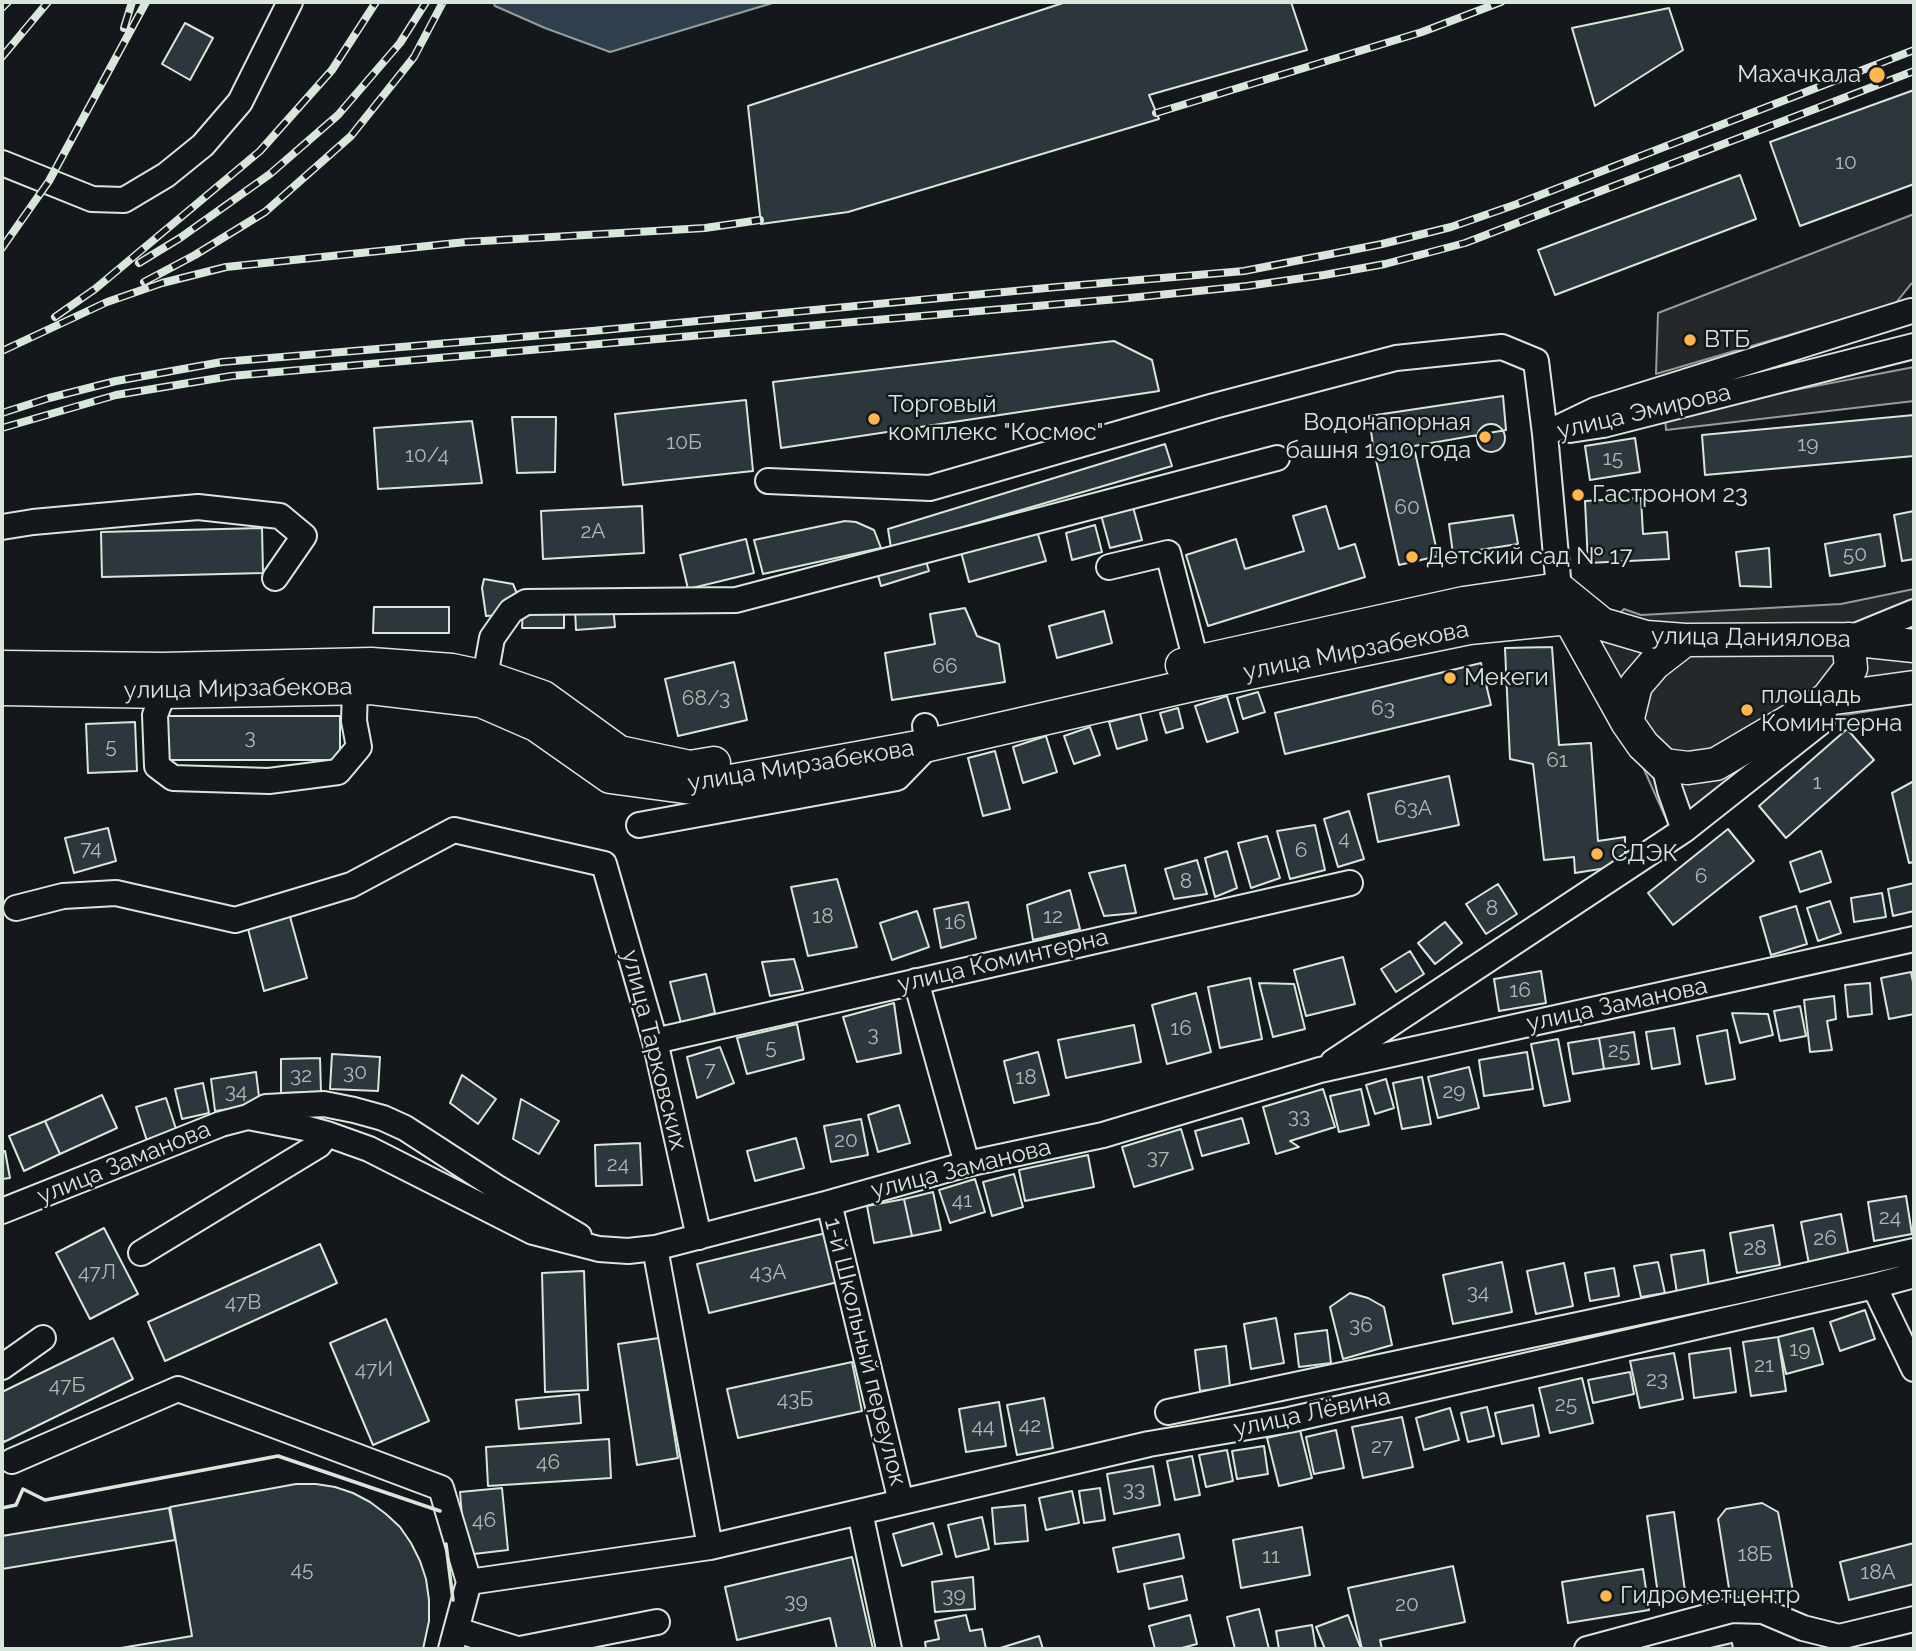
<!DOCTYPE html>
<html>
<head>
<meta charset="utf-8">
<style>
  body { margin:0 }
  #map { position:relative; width:1916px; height:1651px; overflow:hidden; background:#14181c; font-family:Raleway,sans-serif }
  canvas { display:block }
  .frame { position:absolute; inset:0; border:4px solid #d8e6dc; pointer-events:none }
</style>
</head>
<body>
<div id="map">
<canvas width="1916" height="1651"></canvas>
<div class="frame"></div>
</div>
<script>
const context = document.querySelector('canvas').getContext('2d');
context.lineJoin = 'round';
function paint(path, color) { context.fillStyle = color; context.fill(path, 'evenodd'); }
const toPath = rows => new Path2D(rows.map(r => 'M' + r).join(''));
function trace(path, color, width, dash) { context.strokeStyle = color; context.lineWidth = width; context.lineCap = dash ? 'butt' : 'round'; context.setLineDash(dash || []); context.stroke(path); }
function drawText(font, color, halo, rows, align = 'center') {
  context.font = font + ' Raleway,sans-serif'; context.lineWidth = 5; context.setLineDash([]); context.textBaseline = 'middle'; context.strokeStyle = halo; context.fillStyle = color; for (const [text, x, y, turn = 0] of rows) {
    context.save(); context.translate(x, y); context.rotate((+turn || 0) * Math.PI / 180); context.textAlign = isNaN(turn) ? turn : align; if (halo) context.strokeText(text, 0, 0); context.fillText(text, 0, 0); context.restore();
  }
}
const parking = toPath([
  [1914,214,1914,282,1911,284,1895,304,1656,374,1658,313,1914,214],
  [1914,367,1914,401,1666,430,1665,415,1914,367],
  [1914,589,1914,704,1838,716,1782,750,1671,830,1589,646,1624,609,1641,615,1841,604,1914,589]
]);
const water = toPath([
  [493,2,776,2,610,52,545,28,495,6,493,2]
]);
const building = toPath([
  [1066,2,1291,2,1307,50,1149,95,1159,119,848,212,761,224,748,106,1066,2],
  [1669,8,1683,50,1595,106,1572,28,1669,8],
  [185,23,213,38,190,80,162,64,185,23],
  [1914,90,1914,184,1800,226,1770,142,1914,90],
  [1740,175,1756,219,1555,295,1538,250,1740,175],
  [1114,341,1152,360,1159,391,781,448,773,382,1114,341],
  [1503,396,1506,430,1374,453,1369,416,1503,396],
  [746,400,753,471,623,485,615,414,746,400],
  [1914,415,1914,456,1705,475,1702,435,1914,415],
  [512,417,556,417,555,472,517,473,512,417],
  [472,421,482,483,378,489,374,428,472,421],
  '1477 438a14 14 0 1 1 28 0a14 14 0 1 1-28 0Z',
  [1635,438,1640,472,1590,480,1585,446,1635,438],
  [1165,444,1172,466,891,548,888,529,1165,444],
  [1415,452,1438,556,1399,565,1376,460,1415,452],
  [1641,498,1643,534,1667,532,1669,559,1588,563,1585,501,1641,498],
  [642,506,644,553,543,559,541,511,642,506],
  [1326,506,1339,549,1355,544,1365,577,1208,626,1186,555,1236,539,1245,569,1304,551,1293,516,1326,506],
  [1133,507,1142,540,1110,548,1101,515,1133,507],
  [1914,511,1914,559,1902,561,1894,515,1914,511],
  [1513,515,1518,544,1453,554,1449,524,1513,515],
  [845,521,856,522,874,530,881,548,763,574,754,540,845,521],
  [1095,525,1102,552,1072,560,1066,533,1095,525],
  [262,528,263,573,102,577,101,532,262,528],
  [1037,531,1046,561,969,582,961,552,1037,531],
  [1880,534,1885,566,1830,576,1825,544,1880,534],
  [746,539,754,573,688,589,680,555,746,539],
  [1769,548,1771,587,1740,586,1736,552,1769,548],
  [925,558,929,571,881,586,877,572,925,558],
  [484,579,513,584,520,601,499,615,486,616,482,588,484,579],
  [613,605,615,627,576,630,575,609,613,605],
  [374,607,449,607,449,633,373,633,374,607],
  [564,608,564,628,522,628,523,611,564,608],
  [965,608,977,636,999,644,1005,682,892,700,885,653,935,644,930,614,965,608],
  [1104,611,1112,643,1057,658,1049,626,1104,611],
  [1552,647,1559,745,1591,743,1598,841,1625,837,1625,865,1575,873,1574,857,1544,860,1533,764,1510,759,1505,648,1552,647],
  [734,662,747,720,678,736,665,679,734,662],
  [1481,663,1491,705,1285,754,1275,713,1481,663],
  [1258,692,1265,712,1243,719,1237,698,1258,692],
  [1227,696,1238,732,1207,742,1195,706,1227,696],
  [1178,708,1183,728,1166,733,1160,713,1178,708],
  [1140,714,1147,740,1117,749,1109,722,1140,714],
  [160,716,340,716,340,760,160,760,160,716],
  [135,722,137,771,88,773,86,724,135,722],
  [1090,727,1100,755,1074,764,1064,736,1090,727],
  [1847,729,1874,760,1786,838,1759,806,1847,729],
  [1046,736,1057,772,1023,783,1013,747,1046,736],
  [995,751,1010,809,983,816,968,758,995,751],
  [1449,776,1459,825,1378,842,1368,794,1449,776],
  [1914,781,1914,862,1909,863,1892,793,1914,781],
  [1349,811,1364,859,1338,867,1324,819,1349,811],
  [1315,825,1325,870,1290,879,1277,831,1315,825],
  [108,828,116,861,74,873,65,838,108,828],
  [1728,829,1754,861,1673,925,1648,893,1728,829],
  [1267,836,1280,878,1251,888,1238,843,1267,836],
  [1227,851,1237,888,1215,897,1205,858,1227,851],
  [1821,851,1831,882,1800,892,1790,862,1821,851],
  [1197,860,1207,894,1174,899,1165,869,1197,860],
  [1125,865,1136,913,1104,916,1089,873,1125,865],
  [837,879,857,947,808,956,791,887,837,879],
  [1914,883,1914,911,1893,916,1888,889,1914,883],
  [1498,884,1517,914,1486,934,1466,904,1498,884],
  [1070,890,1080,929,1033,940,1027,905,1070,890],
  [1882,893,1886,917,1854,922,1851,898,1882,893],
  [1830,901,1841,933,1818,941,1807,908,1830,901],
  [968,902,976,938,941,948,934,909,968,902],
  [1796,906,1807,944,1771,955,1760,917,1796,906],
  [917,911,929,947,892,960,880,923,917,911],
  [289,913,307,978,264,991,247,925,289,913],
  [1445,922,1462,943,1435,964,1418,943,1445,922],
  [1410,951,1424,974,1396,992,1381,969,1410,951],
  [1343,957,1355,1004,1306,1016,1294,970,1343,957],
  [794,959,803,990,770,996,762,962,794,959],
  [1541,971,1546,1003,1499,1011,1494,979,1541,971],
  [1911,972,1914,987,1914,1014,1889,1019,1881,978,1911,972],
  [706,974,715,1013,681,1023,670,982,706,974],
  [1250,978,1262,1039,1220,1048,1208,987,1250,978],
  [1259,983,1294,984,1305,1029,1273,1037,1259,983],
  [1870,983,1872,1014,1848,1017,1845,985,1870,983],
  [1196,993,1211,1052,1167,1064,1152,1005,1196,993],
  [1834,996,1836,1019,1827,1021,1832,1050,1810,1052,1804,1000,1834,996],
  [894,1003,901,1053,857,1062,843,1017,894,1003],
  [1800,1006,1806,1036,1780,1041,1774,1011,1800,1006],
  [1732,1013,1768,1014,1773,1035,1740,1043,1732,1013],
  [797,1024,804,1059,747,1074,737,1038,797,1024],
  [1134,1025,1141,1062,1066,1078,1058,1040,1134,1025],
  [1674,1028,1680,1064,1652,1069,1646,1032,1674,1028],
  [1727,1030,1735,1079,1706,1084,1697,1036,1727,1030],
  [1634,1032,1639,1064,1604,1069,1599,1038,1634,1032],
  [1599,1038,1604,1069,1573,1074,1568,1043,1599,1038],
  [1558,1039,1570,1101,1544,1106,1531,1044,1558,1039],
  [720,1047,734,1083,697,1098,687,1057,720,1047],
  [1038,1052,1049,1095,1014,1103,1004,1061,1038,1052],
  [1527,1052,1533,1089,1484,1096,1479,1060,1527,1052],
  [332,1054,380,1057,378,1091,330,1089,332,1054],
  [320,1058,321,1092,281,1093,281,1059,320,1058],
  [1469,1067,1479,1108,1438,1118,1428,1077,1469,1067],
  [256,1072,260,1105,215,1111,211,1079,256,1072],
  [462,1075,496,1099,478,1124,450,1103,462,1075],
  [1422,1077,1431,1124,1402,1129,1393,1083,1422,1077],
  [1386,1079,1394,1108,1375,1114,1366,1085,1386,1079],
  [203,1083,209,1113,182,1119,175,1089,203,1083],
  [1323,1089,1335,1127,1290,1141,1299,1147,1276,1154,1263,1107,1323,1089],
  [1361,1089,1369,1125,1339,1132,1330,1096,1361,1089],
  [102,1095,117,1128,60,1154,45,1121,102,1095],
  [166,1098,177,1132,147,1141,136,1107,166,1098],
  [521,1099,559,1121,539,1154,513,1139,521,1099],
  [899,1105,910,1143,878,1152,868,1115,899,1105],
  [1242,1118,1249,1143,1202,1156,1195,1131,1242,1118],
  [861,1119,868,1155,831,1162,824,1126,861,1119],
  [45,1121,60,1154,24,1171,9,1136,45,1121],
  [1181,1129,1193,1169,1134,1187,1122,1147,1181,1129],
  [796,1138,804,1168,755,1181,747,1151,796,1138],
  [640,1143,642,1185,596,1186,595,1145,640,1143],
  [2,1151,5,1151,10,1178,2,1179,2,1151],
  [1088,1155,1094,1187,1025,1201,1019,1170,1088,1155],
  [1014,1174,1023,1207,992,1216,983,1182,1014,1174],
  [975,1179,985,1212,950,1223,939,1190,975,1179],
  [933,1192,941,1230,912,1236,904,1199,933,1192],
  [1906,1196,1912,1234,1874,1241,1868,1202,1906,1196],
  [904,1199,912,1236,874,1243,867,1206,904,1199],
  [1841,1214,1849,1257,1809,1264,1801,1222,1841,1214],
  [1773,1225,1780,1265,1737,1273,1730,1233,1773,1225],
  [104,1228,138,1294,90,1319,56,1253,104,1228],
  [826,1233,838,1282,709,1313,697,1264,826,1233],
  [320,1244,337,1283,165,1361,148,1322,320,1244],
  [1704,1250,1709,1287,1677,1293,1671,1255,1704,1250],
  [1502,1262,1512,1312,1453,1324,1443,1275,1502,1262],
  [1658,1262,1665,1293,1641,1297,1634,1266,1658,1262],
  [1564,1263,1573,1306,1536,1314,1527,1271,1564,1263],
  [1614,1268,1619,1296,1590,1301,1585,1273,1614,1268],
  [584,1271,588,1390,545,1392,542,1273,584,1271],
  [1350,1293,1368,1298,1384,1307,1392,1345,1343,1359,1330,1307,1350,1293],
  [1865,1310,1875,1339,1840,1351,1830,1322,1865,1310],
  [1276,1318,1284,1363,1251,1369,1244,1324,1276,1318],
  [386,1319,429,1421,373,1445,330,1343,386,1319],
  [1813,1328,1823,1364,1786,1374,1778,1337,1813,1328],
  [1327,1330,1331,1363,1299,1367,1295,1334,1327,1330],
  [1778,1337,1786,1391,1751,1396,1743,1342,1778,1337],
  [113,1338,133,1379,4,1442,2,1438,2,1392,113,1338],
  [659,1338,678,1458,637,1465,618,1344,659,1338],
  [1226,1346,1230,1387,1200,1391,1195,1350,1226,1346],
  [1730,1348,1736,1392,1694,1398,1689,1354,1730,1348],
  [1674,1353,1683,1399,1640,1408,1630,1361,1674,1353],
  [852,1362,862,1411,738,1438,727,1389,852,1362],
  [1630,1372,1634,1394,1593,1403,1588,1380,1630,1372],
  [1582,1378,1593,1423,1550,1433,1539,1388,1582,1378],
  [579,1394,581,1423,519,1429,516,1400,579,1394],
  [1044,1398,1053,1448,1017,1455,1007,1405,1044,1398],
  [999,1402,1006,1446,966,1452,959,1409,999,1402],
  [1533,1405,1539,1436,1502,1444,1495,1413,1533,1405],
  [1487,1407,1494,1436,1468,1442,1461,1413,1487,1407],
  [1450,1408,1459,1440,1424,1450,1416,1418,1450,1408],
  [1402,1417,1413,1467,1363,1478,1352,1427,1402,1417],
  [1300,1430,1312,1478,1279,1486,1267,1438,1300,1430],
  [1336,1430,1344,1468,1314,1474,1306,1437,1336,1430],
  [609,1439,611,1478,488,1486,486,1447,609,1439],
  [1264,1446,1268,1474,1237,1479,1232,1451,1264,1446],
  [1227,1450,1233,1481,1206,1487,1199,1455,1227,1450],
  [1192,1456,1200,1495,1175,1500,1167,1461,1192,1456],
  [1153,1466,1160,1505,1114,1514,1107,1474,1153,1466],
  [296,1484,316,1484,335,1487,353,1493,370,1502,386,1514,400,1527,411,1543,420,1561,426,1579,429,1600,429,1621,423,1649,115,1649,192,1636,170,1507,296,1484],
  [502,1488,508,1550,465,1555,460,1492,502,1488],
  [1100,1488,1105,1520,1084,1523,1079,1491,1100,1488],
  [1072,1491,1079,1523,1046,1530,1039,1498,1072,1491],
  [1762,1503,1778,1512,1793,1591,1731,1601,1718,1519,1726,1509,1762,1503],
  [1025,1505,1028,1541,995,1544,992,1508,1025,1505],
  [169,1508,175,1540,2,1569,2,1536,169,1508],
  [1674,1512,1686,1598,1659,1602,1647,1516,1674,1512],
  [982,1517,989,1549,956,1557,948,1525,982,1517],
  [933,1523,942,1554,902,1566,893,1534,933,1523],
  [1302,1527,1310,1575,1241,1588,1233,1540,1302,1527],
  [1179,1534,1184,1558,1118,1572,1113,1548,1179,1534],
  [1914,1543,1914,1584,1849,1600,1840,1562,1914,1543],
  [852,1557,873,1649,837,1649,830,1618,737,1640,725,1587,852,1557],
  [1453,1566,1465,1622,1380,1640,1382,1649,1362,1649,1348,1588,1453,1566],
  [1643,1569,1649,1610,1568,1623,1562,1582,1643,1569],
  [1182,1576,1187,1600,1149,1609,1144,1584,1182,1576],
  [973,1577,975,1609,935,1612,932,1582,973,1577],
  [1259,1609,1269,1649,1235,1649,1227,1617,1259,1609],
  [966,1615,970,1631,982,1629,986,1649,926,1649,925,1642,939,1639,935,1621,966,1615],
  [1190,1615,1197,1644,1178,1649,1155,1649,1149,1626,1190,1615],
  [1348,1615,1361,1649,1325,1649,1316,1627,1348,1615],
  [1312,1625,1316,1649,1279,1649,1276,1631,1312,1625],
  [1039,1636,1043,1649,997,1649,1039,1636],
  [1732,1643,1733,1649,1706,1649,1732,1643]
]);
const minor = toPath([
  [2,163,92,199,124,200,166,175,203,145,240,102,290,2],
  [1570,430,1603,425,1914,346],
  [1545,434,1595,410,1911,311],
  [768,481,930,488,1214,406,1396,358,1502,347,1536,361,1545,434,1559,589,1564,604],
  [2,527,33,522,198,507,280,516,304,536,275,578],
  [1109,567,1168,553,1200,677],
  [1848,639,1914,612],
  [485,677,492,638,511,611,526,602,736,600,1277,458],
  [164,692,155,715,157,766,173,778,269,781,338,772,359,747,354,721,355,688],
  [1664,765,1670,790,1684,830],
  [639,825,897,778,929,745,925,726],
  [16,908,63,896,116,893,235,920,351,885,454,830,604,864,655,1041,699,1237],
  [916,981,967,1164],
  [655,1041,1350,883],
  [1333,1062,1684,830,1822,721,1827,699],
  [248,1117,305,1128,327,1134,369,1149,533,1232,599,1249,628,1251,655,1248,829,1203,967,1164,1103,1135,1320,1070,1914,939],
  [829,1203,901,1502],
  [2,1211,221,1124,248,1117,266,1107,324,1104,354,1110,383,1118,405,1128,496,1187,579,1236],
  [655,1248,710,1547],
  [141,1253,319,1145,327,1134],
  [1874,1286,1914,1369],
  [2,1367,43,1338],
  [1168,1412,1738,1291,1914,1251],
  [12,1461,178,1389,441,1488,469,1582,710,1547,1149,1444,1289,1420,1874,1286,1914,1275],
  [860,1512,889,1649],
  [457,1630,517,1649],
  [451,1649,469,1582],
  [520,1649,657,1622],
  [1587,1649,1732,1610,1763,1611,1803,1628,1839,1637,1914,1619]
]);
const major = toPath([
  [1182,665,1464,603,1559,589,1602,624,1646,637,1685,640,1848,639,1914,646],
  [2,667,163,669,371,664,452,670,485,677,543,697,619,752,690,767,714,763],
  [2,689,164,692,371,688,481,701,536,725,610,777,692,788,929,745,1201,683,1469,628,1569,618,1627,722,1643,745,1664,765,1688,768,1716,764,1827,699,1914,687],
  [1827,699,1851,668,1848,639],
  [1627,722,1636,685,1654,664,1685,640]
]);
const rail = toPath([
  [2,8,8,2],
  [124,28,132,2],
  [2,57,48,2],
  [1156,113,1422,32,1501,2],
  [2,248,49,181,146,2],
  [139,263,180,238,270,174,338,115,400,43,426,2],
  [144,282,195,255,265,212,351,136,414,57,443,2],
  [55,317,95,289,260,151,332,70,376,2],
  [2,351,107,302,162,283,226,267,466,242,705,228,760,220],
  [2,413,49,398,116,381,222,362,592,331,1057,287,1244,271,1382,244,1451,227,1517,204,1914,50],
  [2,428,116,395,231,376,1129,298,1247,286,1324,275,1385,264,1465,243,1914,71]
]);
const wall = toPath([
  [2,1508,16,1505,23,1489,45,1500,278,1456,440,1511],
  [446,1544,453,1600]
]);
const markers = [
  [1877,75,9,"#ffb74d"],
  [1690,340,7,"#ffb74d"],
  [874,419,7,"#ffb74d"],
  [1485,437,7,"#ffb74d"],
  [1578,495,7,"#ffb74d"],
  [1412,557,7,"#ffb74d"],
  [1450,678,7,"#ffb74d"],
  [1747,710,7,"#ffb74d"],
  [1597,854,7,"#ffb74d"],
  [1606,1596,7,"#ffb74d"]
];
const numberNames = [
  ["10",1846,163],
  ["10Б",684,443],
  ["19",1808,445],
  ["10/4",427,456],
  ["15",1613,459],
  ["60",1407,508],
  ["2А",593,532],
  ["50",1855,555],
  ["66",945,667],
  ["68/3",706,699],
  ["63",1383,709],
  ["3",250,738],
  ["5",111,747],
  ["61",1557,761],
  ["1",1817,783],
  ["63А",1413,809],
  ["4",1344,839],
  ["74",91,849],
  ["6",1301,851],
  ["6",1701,877],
  ["8",1186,882],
  ["8",1492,909],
  ["18",823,917],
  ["12",1053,917],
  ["16",955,923],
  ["16",1520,991],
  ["16",1181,1029],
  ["3",873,1035],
  ["5",771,1048],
  ["25",1619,1051],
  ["7",710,1070],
  ["30",355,1073],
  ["32",301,1076],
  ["18",1026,1078],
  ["34",236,1092],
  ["29",1454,1092],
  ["33",1299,1117],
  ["20",846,1141],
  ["37",1158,1158],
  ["24",618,1165],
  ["41",962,1201],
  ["24",1890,1218],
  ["26",1825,1239],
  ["28",1755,1249],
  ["47Л",97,1273],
  ["43А",768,1273],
  ["34",1478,1293],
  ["47В",243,1303],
  ["36",1361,1326],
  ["19",1800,1350],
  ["21",1764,1366],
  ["47И",374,1370],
  ["23",1657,1380],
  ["47Б",67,1386],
  ["43Б",795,1400],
  ["25",1566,1405],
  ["42",1030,1426],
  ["44",983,1427],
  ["27",1382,1447],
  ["46",548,1463],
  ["33",1134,1490],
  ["46",484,1521],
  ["18Б",1755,1555],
  ["11",1271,1557],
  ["45",302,1570],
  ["18А",1878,1573],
  ["39",954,1596],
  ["39",796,1602],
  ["20",1407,1605]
];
const poiNames = [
  ["Махачкала",1861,75,"right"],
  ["ВТБ",1704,340],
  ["Торговый",888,405],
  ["комплекс \"Космос\"",888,433],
  ["Водонапорная",1471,423,"right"],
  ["башня 1910 года",1471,451,"right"],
  ["Гастроном 23",1592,495],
  ["Детский сад № 17",1426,557],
  ["Мекеги",1464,678],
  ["площадь",1761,696],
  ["Коминтерна",1761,724],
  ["СДЭК",1611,854],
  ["Гидрометцентр",1620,1596]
];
const streetNames = [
  ["улица Эмирова",1644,412,-13],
  ["улица Даниялова",1751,638,1],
  ["улица Мирзабекова",1356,651,-11],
  ["улица Мирзабекова",238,689,-1],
  ["улица Мирзабекова",801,766,-9],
  ["улица Коминтерна",1003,961,-13],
  ["улица Заманова",1617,1005,-12],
  ["улица Тарковских",654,1050,76],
  ["улица Заманова",124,1163,-22],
  ["улица Заманова",961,1169,-14],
  ["1-й Школьный переулок",865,1352,76],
  ["улица Лёвина",1312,1413,-12]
];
paint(parking, '#24282b');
trace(parking, '#939e99', 2);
paint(water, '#2f3f4d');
trace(water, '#939e99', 2);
paint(building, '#2c363c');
trace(building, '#d8e6dc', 2);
trace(minor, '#d8e6dc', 28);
trace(major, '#d8e6dc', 35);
trace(minor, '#14181c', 24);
trace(major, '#14181c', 32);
trace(rail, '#d8e6dc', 8);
trace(rail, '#14181c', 5, [16]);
trace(wall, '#d8e6dc', 3.5);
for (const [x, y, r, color] of markers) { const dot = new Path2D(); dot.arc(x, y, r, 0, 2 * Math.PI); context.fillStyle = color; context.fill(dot); trace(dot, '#14181c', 2.5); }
drawText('21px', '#adbab4', null, numberNames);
drawText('24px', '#d8e6dc', '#14181c', poiNames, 'left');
drawText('24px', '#d8e6dc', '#14181c', streetNames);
</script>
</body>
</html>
